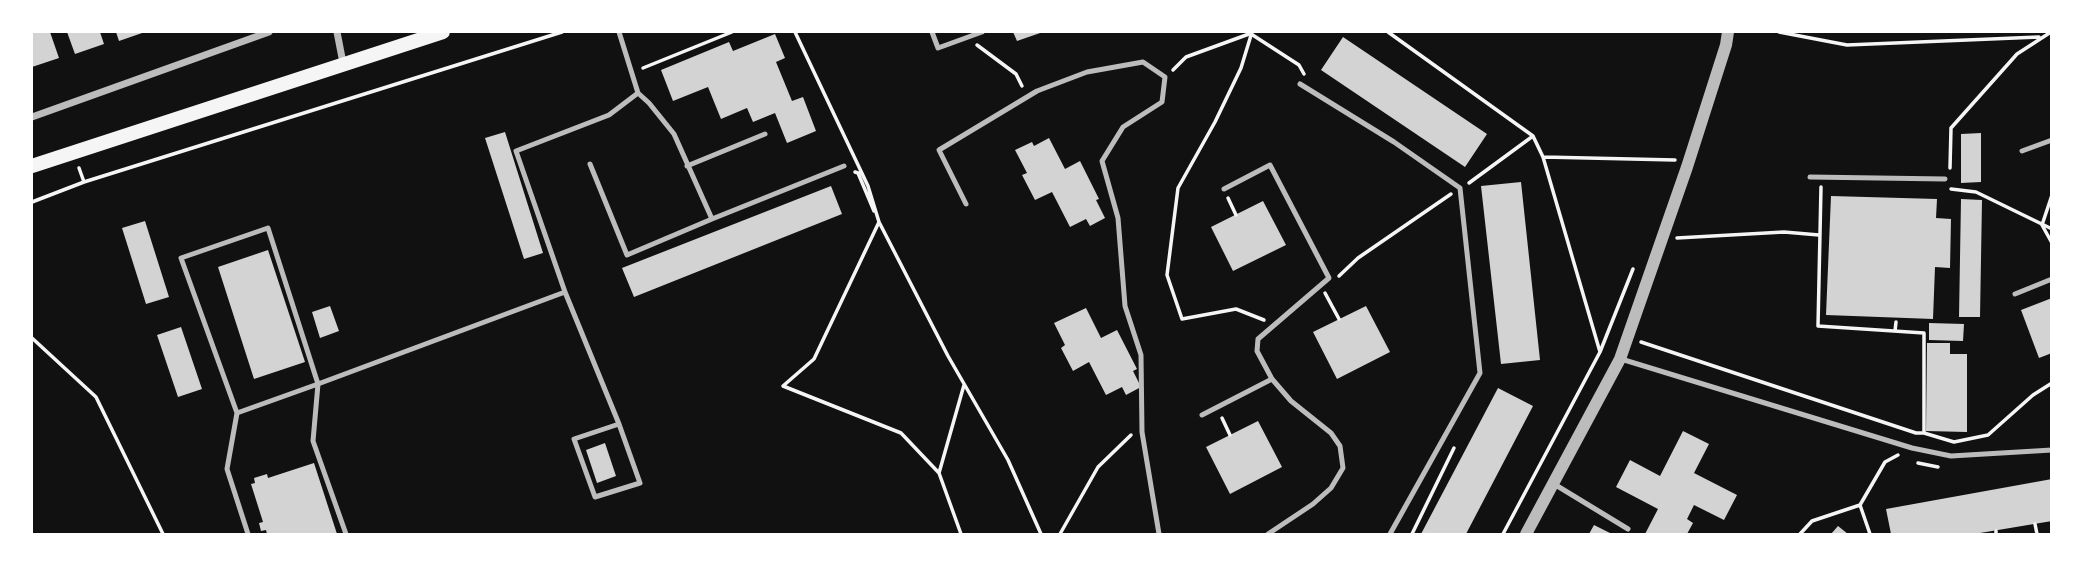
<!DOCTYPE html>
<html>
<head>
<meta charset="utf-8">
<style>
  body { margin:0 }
  #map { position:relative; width:2083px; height:566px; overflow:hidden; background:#111; font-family:"Nunito Sans",sans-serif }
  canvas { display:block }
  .frame { position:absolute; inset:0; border:33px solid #fff; pointer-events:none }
</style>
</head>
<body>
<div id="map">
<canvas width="2083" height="566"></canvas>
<div class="frame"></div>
</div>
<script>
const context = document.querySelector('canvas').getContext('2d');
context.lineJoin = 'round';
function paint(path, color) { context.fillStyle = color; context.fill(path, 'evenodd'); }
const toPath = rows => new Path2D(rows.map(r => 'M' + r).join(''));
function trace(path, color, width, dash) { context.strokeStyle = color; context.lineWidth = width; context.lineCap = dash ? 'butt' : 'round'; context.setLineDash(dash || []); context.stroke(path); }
const building = toPath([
  [32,32,50,32,59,58,32,67],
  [67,32,100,32,104,44,75,54],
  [116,32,145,32,119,41],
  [1013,32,1043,32,1017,41],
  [775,34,785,58,776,62,792,101,803,97,816,131,787,143,775,113,753,122,747,108,721,119,708,87,673,101,661,70,729,42,733,51],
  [1343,37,1487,134,1465,167,1321,70],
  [505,132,543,253,524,259,485,138],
  [1981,133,1981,182,1961,183,1961,134],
  [1049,138,1065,169,1080,161,1099,199,1096,200,1105,218,1090,226,1086,219,1070,227,1052,192,1035,200,1022,175,1027,173,1015,150,1032,142,1034,146],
  [1521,182,1540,360,1501,364,1481,186],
  [831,186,842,214,634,297,622,268],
  [1831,196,1937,199,1936,218,1951,219,1950,268,1935,267,1933,319,1826,315],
  [1961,199,1982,200,1980,317,1959,317],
  [1263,201,1286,245,1233,271,1211,227],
  [145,221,169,297,146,304,122,228],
  [268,250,305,362,254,379,218,267],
  [2052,298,2052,353,2039,358,2021,310],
  [330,306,339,331,320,338,312,312],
  [1366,306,1390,352,1337,379,1313,332],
  [1086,308,1101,338,1117,330,1137,369,1133,371,1141,387,1126,395,1122,387,1106,395,1089,362,1073,371,1061,348,1065,345,1054,323],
  [1929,323,1964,324,1963,341,1929,340],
  [181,327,202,389,178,397,157,335],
  [1927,343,1950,343,1950,354,1967,354,1967,432,1926,431],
  [1498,388,1533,406,1466,534,1421,534],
  [1258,421,1282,467,1230,494,1206,447],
  [1683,431,1709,444,1694,473,1737,495,1724,520,1694,505,1687,519,1693,523,1687,534,1645,534,1658,509,1616,487,1630,460,1660,476],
  [605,443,616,476,597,483,586,450],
  [314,463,337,534,267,534,266,530,261,531,259,523,263,522,251,484,255,483,254,478,267,474,268,478],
  [2052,479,2052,521,1974,534,1891,534,1886,509],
  [1594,525,1612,534,1589,534],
  [1838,526,1848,534,1831,534]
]);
const path = toPath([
  [795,32,868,186,879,222],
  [1248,32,1299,65,1304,74],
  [1252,32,1241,68,1215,122,1178,188,1167,275,1182,319,1236,309,1264,320],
  [1388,32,1533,136],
  [1779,32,1847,45,2039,37],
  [977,45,1016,74,1022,86],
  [643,68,732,32],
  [1173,70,1186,57,1249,34],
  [79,168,84,182],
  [1950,168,1951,128,2017,54,2051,32],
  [855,172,858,173,874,211],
  [1469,183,1533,136,1543,157,1675,160],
  [1821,187,1818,326,1924,333,1924,433],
  [1951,189,1976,192,2052,229],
  [2052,195,2042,225,2052,243],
  [1228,198,1236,215],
  [32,202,84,182,562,32],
  [1677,238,1784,232,1819,235],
  [1339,276,1358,258,1451,194],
  [1325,293,1339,319],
  [1895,331,1896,322],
  [32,338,96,397,163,534],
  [1641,342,1916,433,1924,433,1954,442,1988,435,2033,395,2052,383],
  [1600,352,1633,269],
  [1222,418,1230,435],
  [1918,463,1938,467],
  [939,473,964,385],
  [2035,524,2037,534],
  [1996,531,1996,534],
  [961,534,939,473,901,433,783,386,814,359,879,222,948,356,1008,460,1041,534],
  [1060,534,1098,467,1131,435],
  [1412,534,1454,448],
  [1503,534,1600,352,1543,157],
  [1800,534,1812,521,1860,505],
  [1870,534,1860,505,1885,462,1898,455]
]);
const service = toPath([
  [932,32,938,48,982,32],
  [1300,84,1394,142,1460,188,1480,373,1390,534],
  [638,93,649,103,674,134,712,219,844,166],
  [2022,151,2052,140],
  [590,164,627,255,712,219],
  [687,166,765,134],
  [1810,177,1945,179],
  [1224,189,1270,165,1329,278,1258,339,1257,351,1272,379,1291,401,1331,433,1340,446,1343,468,1331,488,1313,504,1268,534],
  [966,204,939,150,1037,91,1087,72,1143,62,1165,77,1162,102,1123,127,1102,161,1118,218,1125,306,1141,355,1142,432,1159,534],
  [565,292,619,424,640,483,595,497,574,439,619,424],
  [2015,294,2052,279],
  [1621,359,1912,448,1951,456,2052,450],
  [237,413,227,469,248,534],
  [1202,415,1272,379],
  [1554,484,1628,529],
  [346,534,313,441,318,384,268,228,181,258,237,413,318,384,565,292,516,151,609,115,638,93,619,32]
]);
const minor = toPath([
  [337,32,343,63],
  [32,117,269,32]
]);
const tertiary = toPath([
  [1526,534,1620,359,1687,167,1726,45,1728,32]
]);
const secondary = toPath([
  [32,166,443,32]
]);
paint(building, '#d3d3d3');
trace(path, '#f5f5f5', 3.5);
trace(service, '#bcbcbc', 5);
trace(minor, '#bcbcbc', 7);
trace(tertiary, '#bcbcbc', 12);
trace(secondary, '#f5f5f5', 14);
</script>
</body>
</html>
